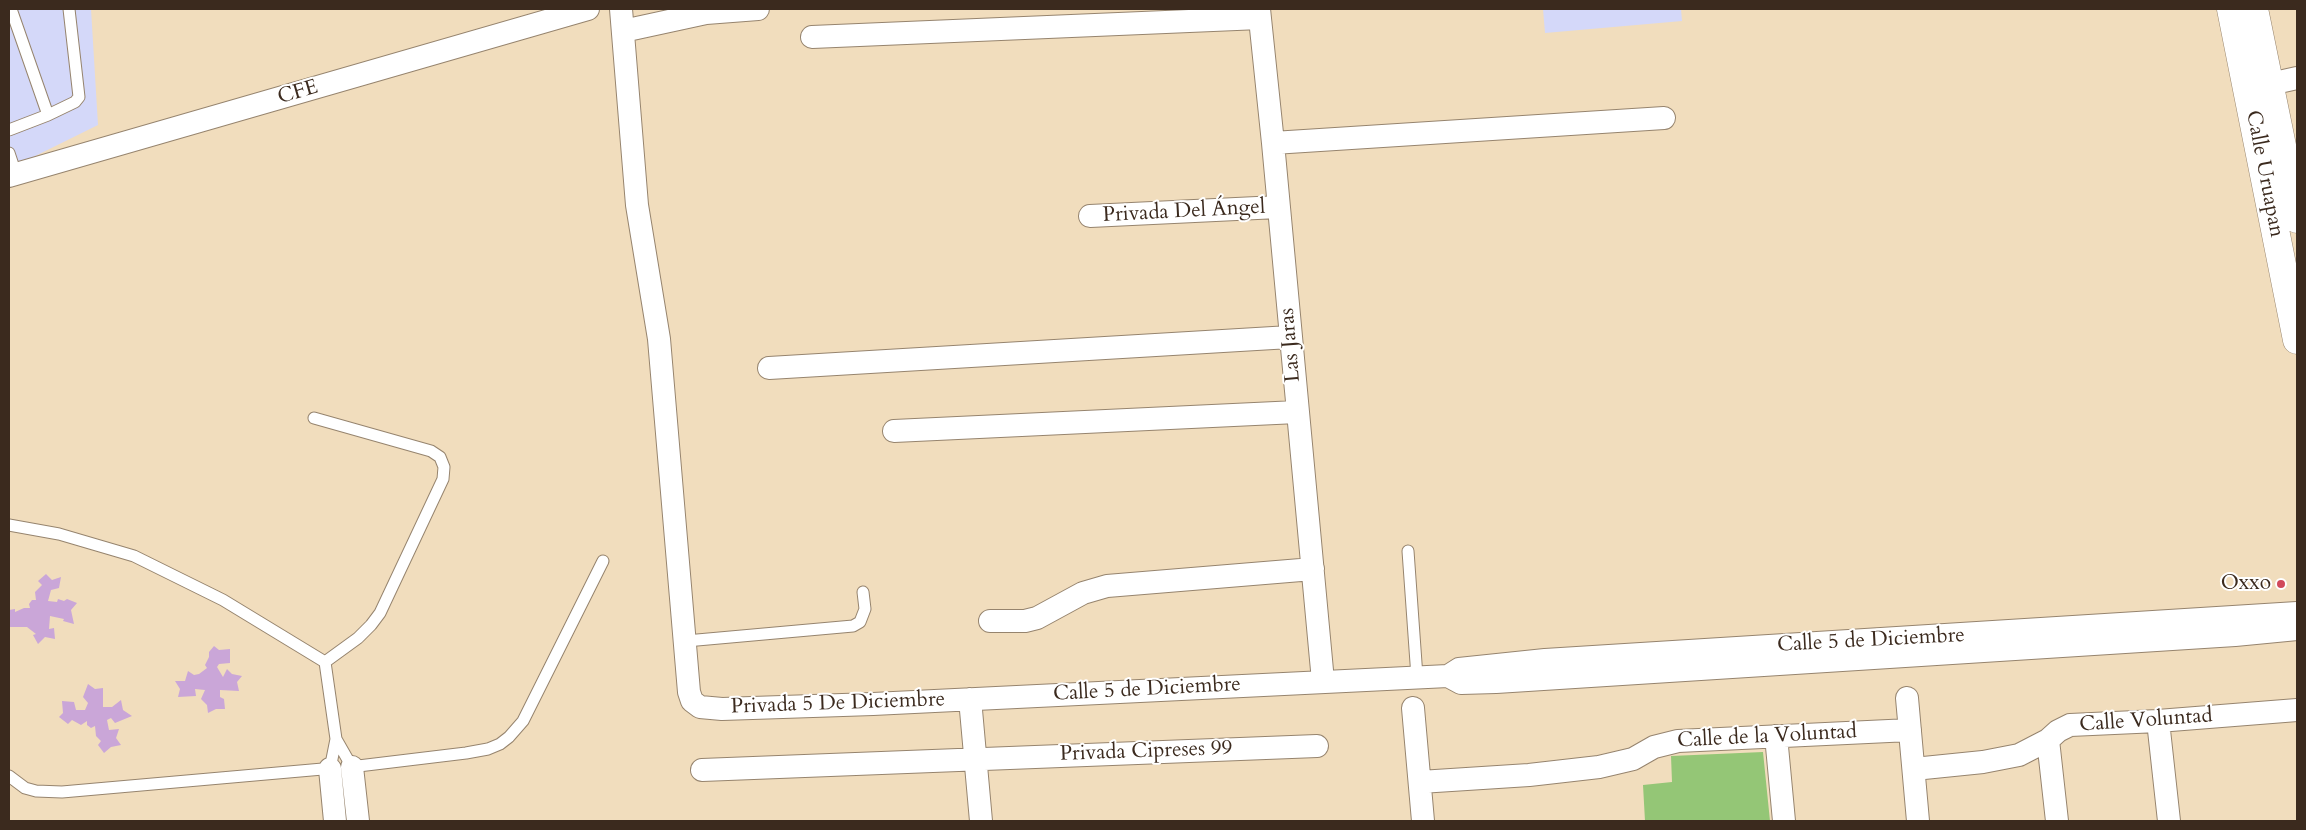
<!DOCTYPE html>
<html>
<head>
<meta charset="utf-8">
<style>
  body { margin:0 }
  #map { position:relative; width:2306px; height:830px; overflow:hidden; background:#f1ddbd; font-family:Cardo,serif }
  canvas { display:block }
  .frame { position:absolute; inset:0; border:10px solid #3b2a1e; pointer-events:none }
</style>
</head>
<body>
<div id="map">
<canvas width="2306" height="830"></canvas>
<div class="frame"></div>
</div>
<script>
const context = document.querySelector('canvas').getContext('2d');
context.lineJoin = 'round';
function paint(path, color) { context.fillStyle = color; context.fill(path, 'evenodd'); }
const toPath = rows => new Path2D(rows.map(r => 'M' + r).join(''));
function trace(path, color, width, dash) { context.strokeStyle = color; context.lineWidth = width; context.lineCap = dash ? 'butt' : 'round'; context.setLineDash(dash || []); context.stroke(path); }
function drawText(font, color, halo, rows, align = 'center') {
  context.font = font + ' Cardo,serif'; context.lineWidth = 4; context.setLineDash([]); context.textBaseline = 'middle'; context.strokeStyle = halo; context.fillStyle = color; for (const [text, x, y, turn = 0] of rows) {
    context.save(); context.translate(x, y); context.rotate((+turn || 0) * Math.PI / 180); context.textAlign = isNaN(turn) ? turn : align; if (halo) context.strokeText(text, 0, 0); context.fillText(text, 0, 0); context.restore();
  }
}
const built = toPath([
  [9,9,91,9,98,125,9,169],
  [1543,9,1681,9,1682,21,1545,33]
]);
const green = toPath([
  [1763,752,1770,821,1645,821,1643,785,1672,782,1671,756]
]);
const building = toPath([
  [46,574,52,580,61,577,59,588,51,590,48,601,57,602,58,599,64,601,67,599,77,603,71,610,74,624,63,621,64,619,50,616,49,629,54,628,55,639,45,637,38,644,33,635,36,634,27,627,9,627,9,610,15,609,15,612,24,608,30,608,29,604,32,600,36,600,35,592,42,585,38,581],
  [214,646,219,650,230,649,230,663,219,664,217,667,223,677,227,669,232,674,242,676,237,682,239,691,220,690,220,697,224,699,225,709,216,709,208,713,207,705,201,699,205,690,195,689,196,696,178,697,180,689,175,681,185,681,188,671,194,675,199,674,207,668,205,665,209,657,209,652],
  [88,684,95,689,103,688,103,707,112,707,121,700,123,710,132,716,115,723,111,718,107,720,109,730,119,729,116,738,121,745,111,747,104,753,98,745,101,741,96,736,95,726,91,728,87,725,87,721,81,725,72,720,68,724,59,717,63,713,62,701,74,702,76,710,85,710,88,703,83,697]
]);
const lane = toPath([
  [48,115,75,102,79,97,69,9],
  [9,130,48,115,11,9],
  [9,153,16,174],
  [314,418,431,451,440,457,444,467,443,479,380,613,371,625,358,638,325,662],
  [9,525,59,534,134,556,223,600,325,662,336,739,330,769],
  [1408,551,1417,677],
  [686,641,853,626,860,622,865,609,863,592],
  [336,739,352,767],
  [350,767,466,753,488,749,500,744,509,737,523,721,603,561],
  [9,776,25,788,36,791,62,792,334,768]
]);
const street = toPath([
  [621,9,637,205,659,339,689,692,692,701,700,707,722,709,873,704,1448,676,1459,669,1545,660,2297,613],
  [1259,9,1273,143,1323,681],
  [623,31,706,13,758,9],
  [812,37,1260,18],
  [2270,84,2297,78],
  [1273,143,1664,118],
  [9,176,588,9],
  [1090,216,1278,207],
  [769,368,1290,337],
  [894,431,1297,412],
  [990,621,1025,621,1037,618,1083,593,1107,586,1313,569],
  [1448,676,1461,683,1496,682,2235,635,2297,629],
  [1907,698,1918,821],
  [970,699,981,821],
  [1413,708,1423,821],
  [2158,721,2169,821],
  [1776,736,1784,821],
  [2048,740,2057,821],
  [352,767,358,821],
  [330,769,335,821],
  [1914,769,1983,762,2019,755,2048,740,2058,731,2070,725,2158,721,2297,710],
  [702,770,1317,746],
  [1420,782,1529,775,1599,767,1633,759,1654,747,1678,741,1910,730]
]);
const secondary = toPath([
  [2231,9,2297,340],
  [2254,9,2297,219]
]);
const markers = [
  [2281,584,5,"#d1495b"]
];
const streetNames = [
  ["CFE",298,93,-16],
  ["Calle Uruapan",2264,174,79],
  ["Privada Del Ángel",1184,212,-3],
  ["Las Jaras",1291,345,-95],
  ["Calle 5 de Diciembre",1871,641,-3],
  ["Calle 5 de Diciembre",1147,690,-3],
  ["Privada 5 De Diciembre",838,704,-2],
  ["Calle Voluntad",2146,721,-4],
  ["Calle de la Voluntad",1767,737,-3],
  ["Privada Cipreses 99",1146,752,-2]
];
const poiNames = [
  ["Oxxo",2271,584]
];
paint(built, '#d4d8f9');
paint(green, '#94c676');
paint(building, '#caa6d8');
trace(lane, '#96846e', 13);
trace(street, '#96846e', 24);
trace(secondary, '#96846e', 29);
trace(lane, '#fff', 11);
trace(street, '#fff', 22);
trace(secondary, '#fff', 28);
for (const [x, y, r, color] of markers) { const dot = new Path2D(); dot.arc(x, y, r, 0, 2 * Math.PI); context.fillStyle = color; context.fill(dot); trace(dot, '#fff', 2); }
drawText('21px', '#3b2a1e', '#fff', streetNames);
drawText('21px', '#3b2a1e', '#fff', poiNames, 'right');
</script>
</body>
</html>
